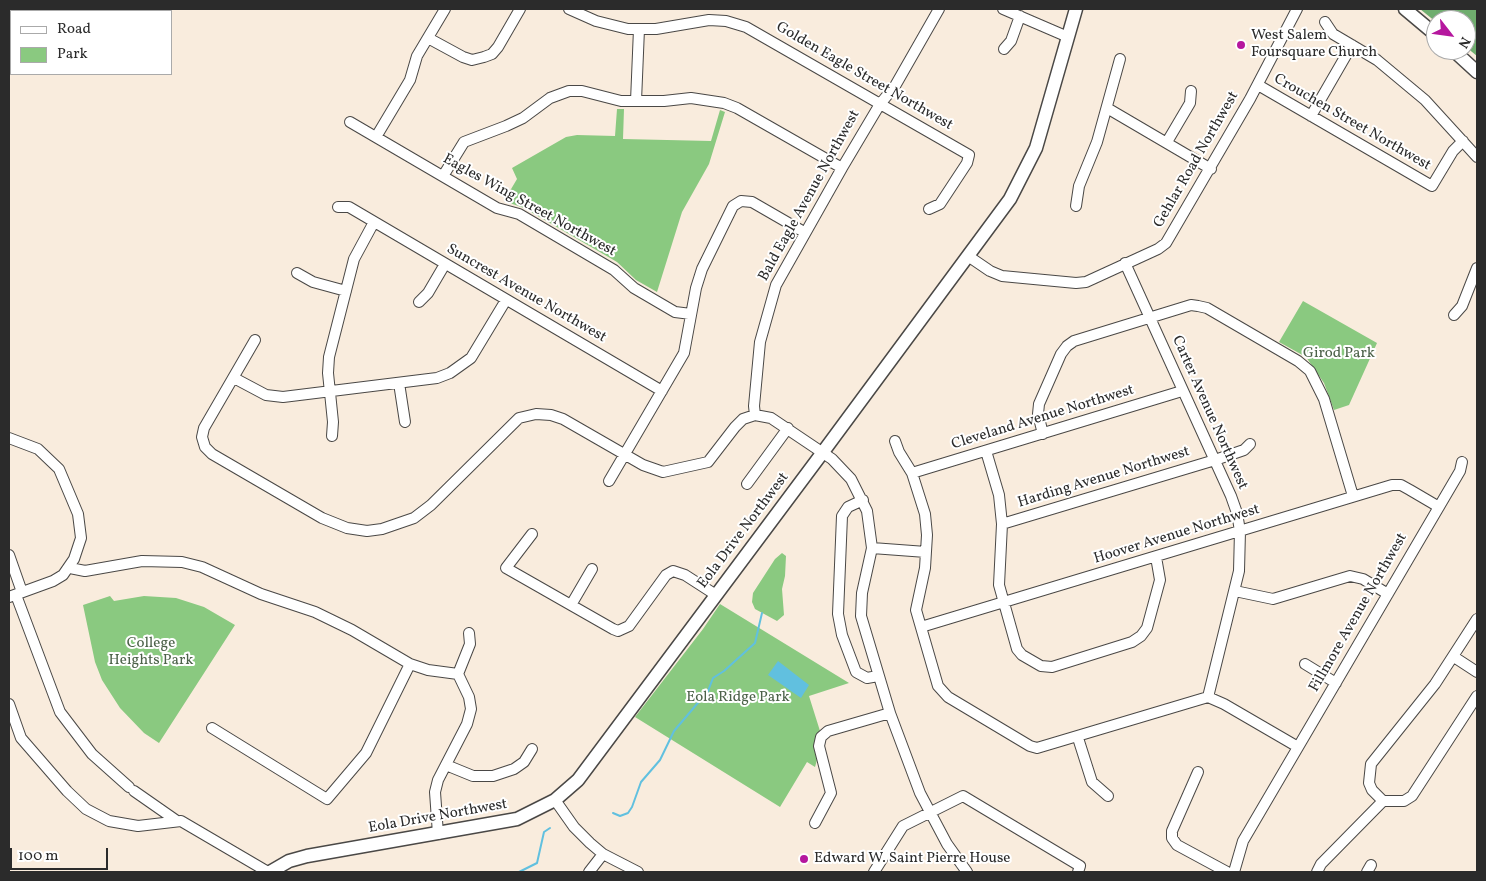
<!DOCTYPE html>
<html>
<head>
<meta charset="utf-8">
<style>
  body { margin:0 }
  #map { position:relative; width:1486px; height:881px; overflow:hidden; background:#f9ecdd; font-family:Vollkorn,serif }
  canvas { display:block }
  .frame { position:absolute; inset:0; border:10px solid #2b2b2b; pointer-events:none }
  .legend { position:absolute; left:10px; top:10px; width:162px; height:65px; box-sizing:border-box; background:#fff; border:1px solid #aaa; margin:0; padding:6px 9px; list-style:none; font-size:15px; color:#2b2b2b }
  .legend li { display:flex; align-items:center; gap:10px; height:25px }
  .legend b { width:25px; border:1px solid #aaa }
  .north { position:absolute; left:1426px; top:10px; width:50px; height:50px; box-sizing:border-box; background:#fff; border:1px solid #aaa; border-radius:50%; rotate:120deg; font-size:14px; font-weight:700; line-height:20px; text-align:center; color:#2b2b2b }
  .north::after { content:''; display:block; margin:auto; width:18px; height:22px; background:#b5179e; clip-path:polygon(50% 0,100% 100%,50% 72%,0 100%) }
  .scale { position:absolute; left:10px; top:848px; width:98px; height:22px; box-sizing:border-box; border:2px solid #2b2b2b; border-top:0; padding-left:6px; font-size:15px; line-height:18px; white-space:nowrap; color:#2b2b2b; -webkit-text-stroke:4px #fff; paint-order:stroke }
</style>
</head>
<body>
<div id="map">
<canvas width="1486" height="881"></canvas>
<div class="frame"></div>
<ul class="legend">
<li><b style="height:6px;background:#fff"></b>Road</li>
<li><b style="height:14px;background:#8ac980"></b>Park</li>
</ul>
<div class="north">N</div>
<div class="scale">100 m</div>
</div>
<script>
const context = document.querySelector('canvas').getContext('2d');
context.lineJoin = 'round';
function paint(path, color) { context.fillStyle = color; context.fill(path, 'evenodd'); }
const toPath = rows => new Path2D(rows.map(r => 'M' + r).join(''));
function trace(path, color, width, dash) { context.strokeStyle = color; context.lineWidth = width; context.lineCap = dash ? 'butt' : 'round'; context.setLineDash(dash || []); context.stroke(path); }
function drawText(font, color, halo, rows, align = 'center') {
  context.font = font + ' Vollkorn,serif'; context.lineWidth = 4; context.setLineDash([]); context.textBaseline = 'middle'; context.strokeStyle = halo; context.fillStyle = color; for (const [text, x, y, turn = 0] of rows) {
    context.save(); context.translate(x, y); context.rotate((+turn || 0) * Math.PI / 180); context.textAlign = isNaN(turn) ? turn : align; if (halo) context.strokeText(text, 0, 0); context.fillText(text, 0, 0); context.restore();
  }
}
const green = toPath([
  [617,109,624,109,623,139,711,141,720,110,725,112,709,164,682,212,657,292,636,280,617,262,524,208,504,201,517,179,512,168,566,137,577,135,615,136],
  [1303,301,1377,343,1349,405,1334,410,1324,383,1306,357,1279,342],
  [782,553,786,556,785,576,782,589,784,615,777,621,755,609,752,602,753,593,775,559],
  [110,596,114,601,144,596,176,598,204,607,235,625,159,743,144,733,120,708,102,680,95,662,83,605],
  [720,604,849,683,809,696,820,731,814,745,817,760,815,767,807,762,780,807,635,717,703,629]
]);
const forest = toPath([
  [1420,9,1477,9,1477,56,1466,47,1466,20,1436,20,1436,22]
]);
const water = toPath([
  [778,661,809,685,801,698,768,675]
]);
const stream = toPath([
  [613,813,620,816,628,813,632,807,641,782,660,760,674,731,708,691,713,678,724,671,755,643,762,613],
  [447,872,467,872],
  [519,872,537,863,544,832,550,828]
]);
const minor = toPath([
  [569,9,596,21,628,29,656,29,709,20,726,21,746,27,969,155,967,163,940,204,929,209],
  [1003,9,1068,37],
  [1325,22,1333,34,1377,60,1425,100,1477,157],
  [428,38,463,57,472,60,484,57,492,54,498,47,520,9],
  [1004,49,1011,41,1020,16],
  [1258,85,1432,186,1453,151,1463,141],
  [636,101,639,29],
  [1107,108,1211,169],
  [1311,116,1352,45],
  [350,122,497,208,519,214,614,270,634,288,675,312,691,314],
  [376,137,410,80,417,56,445,9],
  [1167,142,1190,103,1191,91],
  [443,176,464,142,506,126,523,118,550,98,569,91,582,91,621,101,664,101,691,98,724,103,737,108,842,168],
  [1076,206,1079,186,1097,142,1120,59],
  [338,207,349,207,662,391],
  [968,256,990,271,1002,276,1076,283,1086,282,1158,249,1166,243,1250,99,1297,9],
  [1125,263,1231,496,1237,513,1240,531,1239,571,1208,697],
  [297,273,313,282,346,291],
  [419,302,428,293,445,264],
  [1454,315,1462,306,1477,268],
  [255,340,204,428,202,437,205,447,212,454,322,518,347,528,367,531,382,529,414,518,431,505,519,418,536,414,551,415,563,419,643,465,663,472,708,462,735,427,743,419,755,415,771,418,832,459,851,479,867,511,872,548,862,593,861,616,890,713,920,793,947,844,967,872],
  [234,378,266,395,283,397,437,378,450,373,471,358,506,300],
  [399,383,405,422],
  [755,415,754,406,760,342,776,285,842,168,880,104,895,86,939,9],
  [1043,434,1038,414,1039,404,1061,354,1067,346,1074,341,1191,305,1198,306,1207,308,1298,361,1310,371,1324,399,1353,496],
  [332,436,333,422,328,373,329,357,354,259,374,222],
  [9,438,38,449,59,469,78,514,81,538,74,559,63,575,53,581,9,597],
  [895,441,899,452,912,473,925,514,927,535,925,568,916,610,938,686,948,697,1030,746,1037,748,1208,697,1224,704,1298,747],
  [986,451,999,495,1002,524,999,585,1017,649,1022,655,1041,666,1052,667,1132,642,1141,636,1147,628,1160,580,1156,557],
  [912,473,1182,391],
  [609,481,684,353,696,288,702,269,733,206,741,201,752,202,804,232],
  [747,484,788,428],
  [863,500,848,507,842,516,838,614,842,635,856,672,867,678,878,676],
  [1002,524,1215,460,1244,450,1250,444],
  [532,534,506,568,613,629,618,631,629,626,666,575,673,571,685,575,716,595],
  [872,548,926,552],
  [9,555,22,592],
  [70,568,85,571,142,561,182,562,202,567,261,594,315,612,352,630,410,664,428,670,458,674],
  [1235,591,1273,599,1350,576,1363,579,1388,594],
  [16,595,60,712,92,754,129,787],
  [571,605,592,569],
  [921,627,1392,485,1401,485,1410,490,1439,507],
  [1454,657,1477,672],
  [1305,664,1336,683],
  [458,674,470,644,469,633],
  [9,704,21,738,67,791,86,809,109,821,138,826,181,821,268,872],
  [212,728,327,799,366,753,410,664],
  [1078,738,1092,782,1108,796],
  [446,765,473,776,493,776,514,769,524,762,532,749],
  [1198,772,1172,831,1172,838,1177,845,1227,872],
  [134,791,177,821],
  [555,800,574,827,590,843,603,854,638,872],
  [1383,801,1372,790,1369,783,1371,764,1435,684,1477,619],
  [1383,801,1404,801,1412,796,1477,696],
  [815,823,831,793,819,746,821,737,828,731,890,713],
  [438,834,435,792,438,780,467,724,471,709,469,697,458,674],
  [589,872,603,854],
  [874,872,903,826,963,796,1080,866,1078,872],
  [1234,872,1243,841,1460,471,1462,462],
  [1317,872,1321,864,1383,801],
  [1367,872,1371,865]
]);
const major = toPath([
  [1405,9,1436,35],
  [1453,50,1477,72],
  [270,872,289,861,307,856,517,819,555,800,578,780,823,452,1010,199,1036,148,1076,9]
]);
const markers = [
  [1241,45,5,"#b5179e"],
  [804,859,5,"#b5179e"]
];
const poiNames = [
  ["West Salem",1251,36],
  ["Foursquare Church",1251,53],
  ["Edward W. Saint Pierre House",814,859]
];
const streetNames = [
  ["Golden Eagle Street Northwest",864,77,30],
  ["Crouchen Street Northwest",1352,123,30],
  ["Gehlar Road Northwest",1197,160,-60],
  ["Bald Eagle Avenue Northwest",810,196,-61],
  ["Eagles Wing Street Northwest",529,206,29],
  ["Suncrest Avenue Northwest",526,294,30],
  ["Carter Avenue Northwest",1209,413,66],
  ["Cleveland Avenue Northwest",1043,418,-17],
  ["Harding Avenue Northwest",1104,478,-17],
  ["Eola Drive Northwest",744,531,-53],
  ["Hoover Avenue Northwest",1177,535,-17],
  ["Fillmore Avenue Northwest",1359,613,-60],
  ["Eola Drive Northwest",438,817,-10]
];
const parkNames = [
  ["Girod Park",1339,354],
  ["College",151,644],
  ["Heights Park",151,661],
  ["Eola Ridge Park",738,698]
];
paint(green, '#8ac980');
paint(forest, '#6fad6e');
paint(water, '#61c0df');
trace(stream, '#61c0df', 2);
trace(minor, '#4a4846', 12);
trace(major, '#4a4846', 15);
trace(minor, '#fff', 10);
trace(major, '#fff', 12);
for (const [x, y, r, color] of markers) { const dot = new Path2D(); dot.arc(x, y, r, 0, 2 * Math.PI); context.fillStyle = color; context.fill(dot); trace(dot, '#fff', 2); }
drawText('15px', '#2b2b2b', '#fff', poiNames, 'left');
drawText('15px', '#2b2b2b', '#fff', streetNames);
drawText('15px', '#4c6249', '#fff', parkNames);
</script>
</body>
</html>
